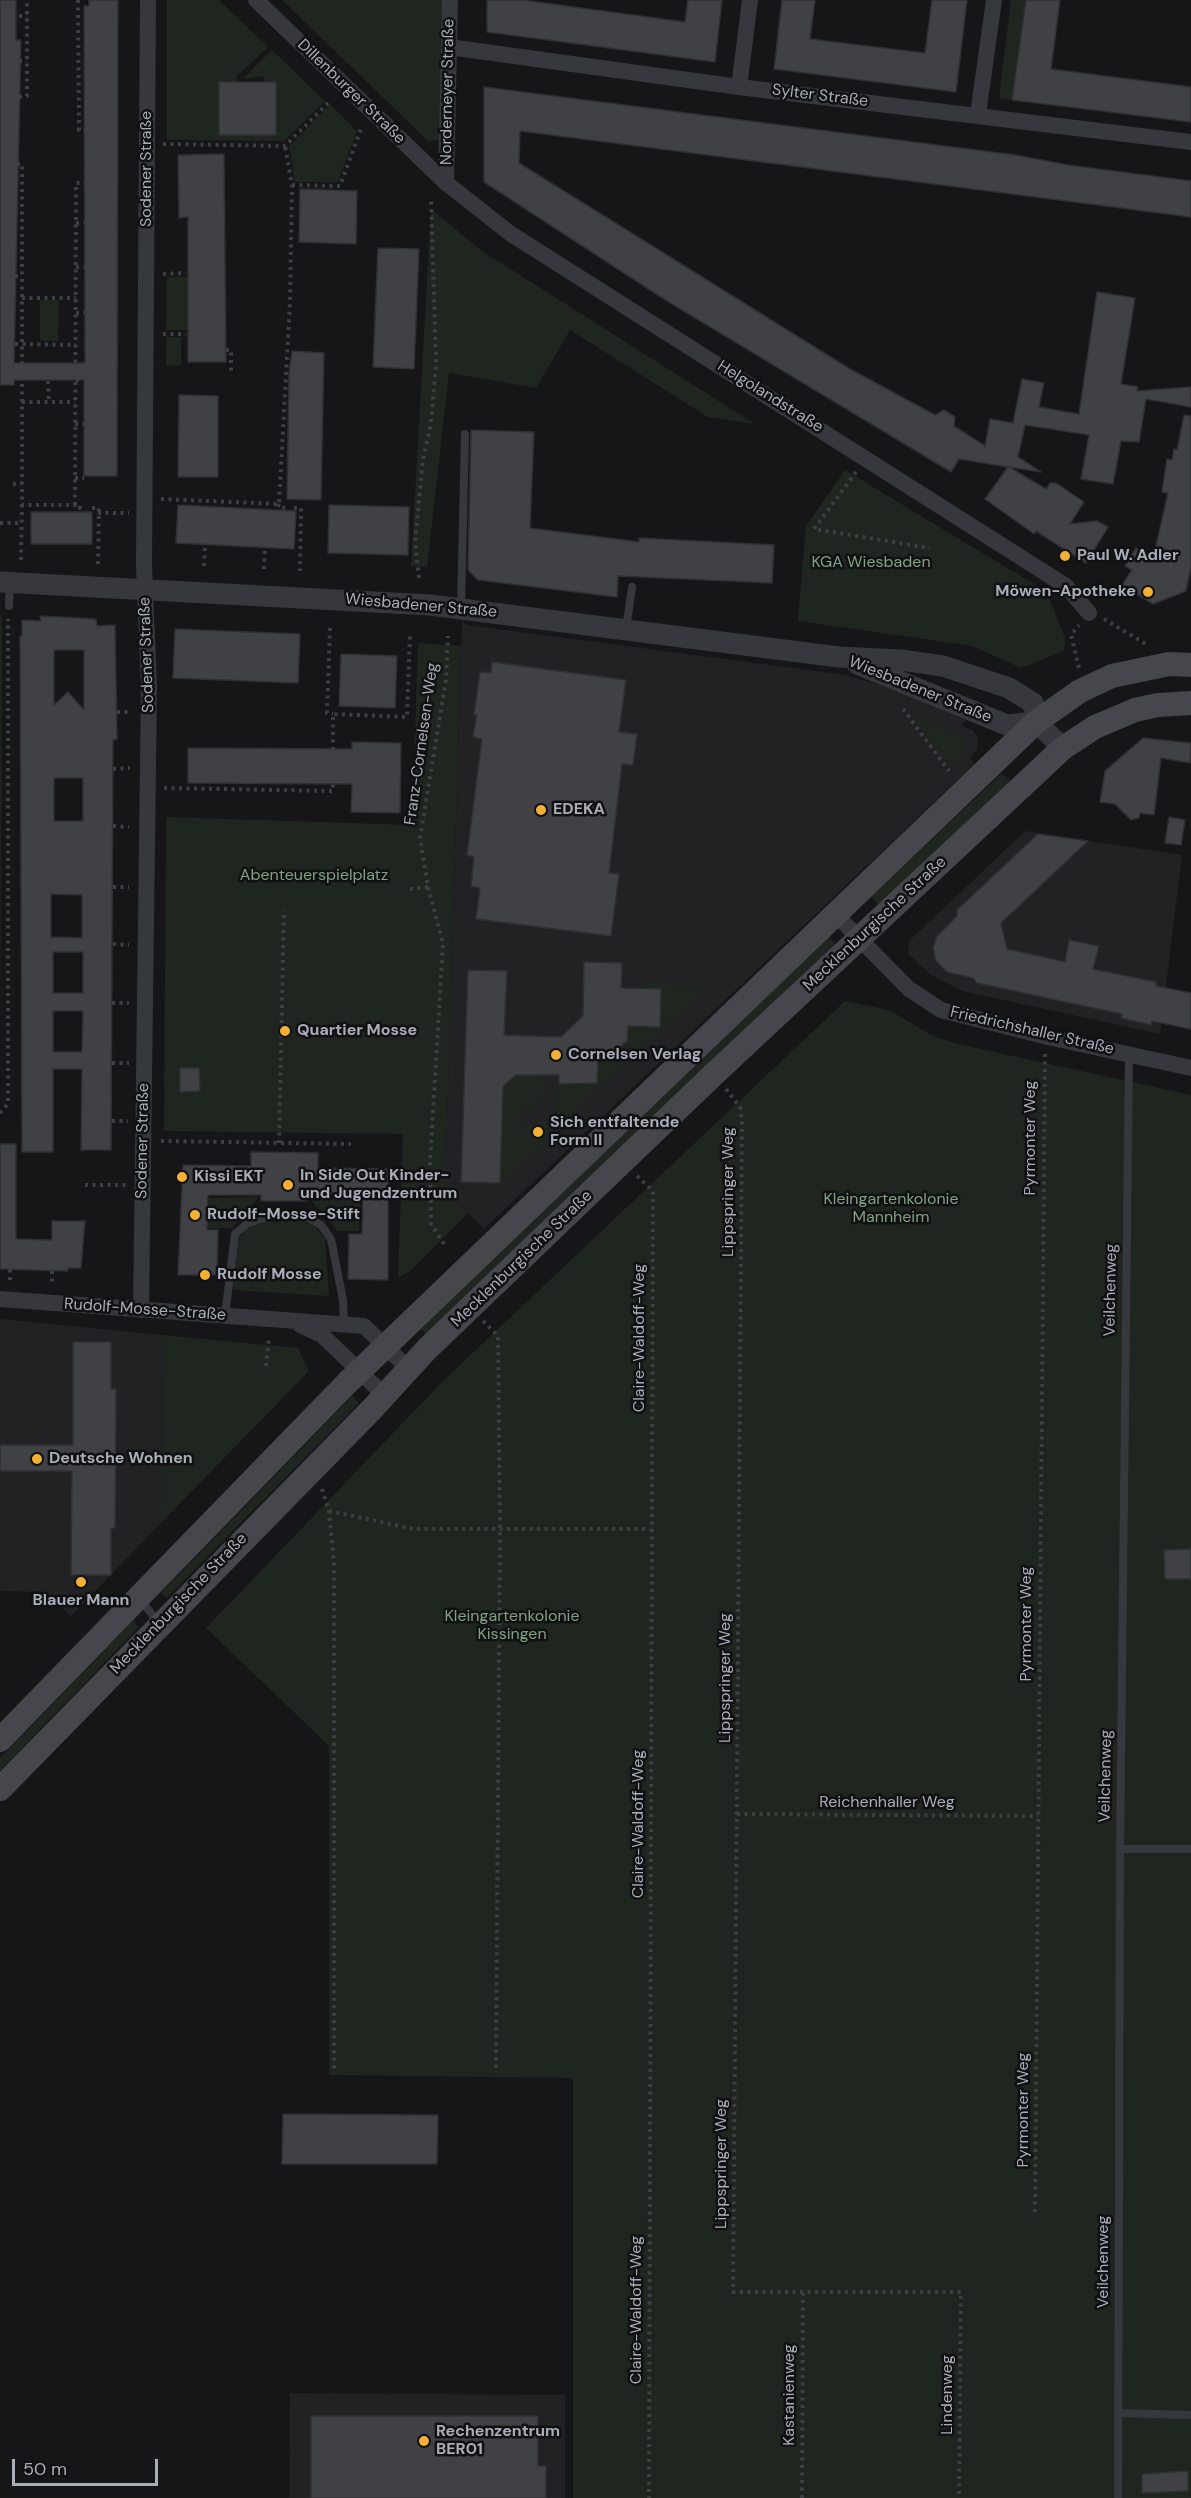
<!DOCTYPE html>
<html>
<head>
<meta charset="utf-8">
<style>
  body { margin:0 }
  #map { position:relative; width:1191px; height:2498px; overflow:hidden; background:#161618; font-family:"DM Sans",sans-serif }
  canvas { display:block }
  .scale { position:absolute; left:12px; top:2459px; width:146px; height:27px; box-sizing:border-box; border:3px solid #a8adb8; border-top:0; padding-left:8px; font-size:18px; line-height:21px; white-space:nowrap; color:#a8adb8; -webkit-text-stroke:4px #111113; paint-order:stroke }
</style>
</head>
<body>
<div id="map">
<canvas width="1191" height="2498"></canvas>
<div class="scale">50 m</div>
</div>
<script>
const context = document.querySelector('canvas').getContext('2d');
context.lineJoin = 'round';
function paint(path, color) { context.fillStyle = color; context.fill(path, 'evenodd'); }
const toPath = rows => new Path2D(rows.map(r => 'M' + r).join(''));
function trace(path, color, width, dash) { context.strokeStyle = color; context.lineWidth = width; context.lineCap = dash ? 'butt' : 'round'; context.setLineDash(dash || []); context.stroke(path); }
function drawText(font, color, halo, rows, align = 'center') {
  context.font = font + ' "DM Sans",sans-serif'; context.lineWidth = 5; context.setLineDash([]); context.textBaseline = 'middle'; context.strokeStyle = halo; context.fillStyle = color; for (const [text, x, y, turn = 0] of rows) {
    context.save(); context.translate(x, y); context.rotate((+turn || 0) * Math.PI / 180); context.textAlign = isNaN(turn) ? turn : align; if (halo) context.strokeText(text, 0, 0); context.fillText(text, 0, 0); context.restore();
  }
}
const built = toPath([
  [462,620,467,625,846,675,887,687,966,720,962,726,973,730,978,739,977,750,970,758,975,763,484,1229,445,1189],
  [1025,831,1182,855,1160,1034,962,991,931,975,908,954,909,941],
  [0,1319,162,1335,161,1523,71,1616,44,1592,0,1591],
  [290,2393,565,2395,565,2498,289,2498]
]);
const green = toPath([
  [167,0,219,0,268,47,237,76,237,82,219,83,220,135,276,135,276,82,265,82,264,76,243,79,272,50,325,101,284,141,167,140],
  [282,0,443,0,443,140,428,141],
  [1011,0,1026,0,1012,100,999,98],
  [330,104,357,131,338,182,295,182,289,147],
  [431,209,482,251,755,424,708,417,570,330,536,388,449,373,427,567,411,566],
  [167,277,188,277,188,330,166,330],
  [40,300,59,300,58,341,40,341],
  [166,337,181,337,181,365,166,366],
  [845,470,1047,592,1065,638,1064,651,1021,668,973,646,798,621,806,526],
  [0,615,2,617,0,1086],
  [418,643,461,646,445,1189,468,1213,410,1271,398,1278,403,1134,164,1131,166,817,412,825],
  [919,719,962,737,964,753,950,765,917,723],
  [1001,774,1011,780,879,905,871,897],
  [829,937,836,945,427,1336,420,1328],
  [641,982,702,987,703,991,636,1052,625,1042,628,1026,660,1027,661,989,635,988],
  [845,1001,889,1010,931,1035,954,1043,1191,1095,1191,2498,573,2498,573,2078,329,2075,329,1746,206,1628,444,1380],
  [598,1055,620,1055,623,1066,565,1119,557,1113,557,1083,597,1083],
  [516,1075,542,1075,546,1083,547,1095,534,1110,522,1111,523,1123,546,1123,551,1127,551,1134,500,1183,503,1086],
  [259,1197,232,1228,208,1228,209,1198],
  [309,1198,360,1199,359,1231,338,1231],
  [302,1221,315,1227,325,1238,329,1296,233,1290,236,1254,239,1239,246,1229,257,1222],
  [162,1335,298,1348,309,1371,161,1523],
  [352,1396,359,1403,167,1598,161,1593],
  [133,1621,139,1627,0,1771,0,1758]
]);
const building = toPath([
  [0,0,16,0,16,40,21,40,14,363,85,363,84,6,89,6,89,0,118,0,117,476,84,476,84,380,14,380,14,385,0,385,0,0],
  [487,0,522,0,685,22,688,0,722,0,715,62,487,32,487,0],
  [782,0,815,0,810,39,925,53,932,0,967,0,956,92,774,69,782,0],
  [1026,0,1060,0,1051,69,1191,87,1191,122,1012,100,1026,0],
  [219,82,276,82,276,135,219,135,219,82],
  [484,87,1015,155,1068,165,1191,181,1191,217,520,131,519,163,850,369,935,415,944,410,955,417,954,426,985,446,990,419,1013,423,1022,379,1044,383,1039,407,1079,414,1097,292,1135,298,1121,384,1138,387,1137,391,1191,387,1191,407,1146,399,1139,442,1121,441,1113,484,1081,479,1089,435,1025,425,1018,457,1041,472,1009,467,1046,489,1050,483,1056,483,1084,502,1070,524,1097,521,1108,527,1086,563,1036,531,1034,534,985,499,1008,467,959,459,951,472,667,301,484,182,484,87],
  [224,154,226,362,188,362,188,217,179,218,178,155,224,154],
  [300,189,357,191,356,244,299,242,300,189],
  [378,248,419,249,414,369,373,367,378,248],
  [292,351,324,353,321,500,287,499,289,373,292,351],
  [179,395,218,396,218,477,178,477,179,395],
  [1184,415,1191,416,1191,566,1186,591,1153,604,1122,585,1132,570,1125,566,1136,548,1153,559,1168,493,1162,492,1167,459,1172,460,1174,449,1177,450,1184,415],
  [471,430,534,432,530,528,639,542,639,538,774,545,772,583,618,576,617,597,478,580,468,570,471,430],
  [178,505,296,511,294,549,176,543,178,505],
  [329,505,409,507,408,555,328,553,329,505],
  [31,512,92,512,92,544,31,544,31,512],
  [40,616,96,619,97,626,115,625,117,739,113,740,111,1150,81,1150,82,1069,53,1069,53,1152,22,1152,20,636,22,636,22,620,41,621,40,616],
  [54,650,84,650,84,710,68,692,54,705,54,650],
  [54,778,83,778,83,821,54,821,54,778],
  [51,894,82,895,82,938,51,937,51,894],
  [53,952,83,952,83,993,53,993,53,952],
  [53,1011,83,1011,82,1052,53,1052,53,1011],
  [175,629,300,634,298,683,173,678,175,629],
  [341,654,397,656,395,708,339,706,341,654],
  [492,662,626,680,619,732,637,734,633,765,622,764,609,873,619,874,611,936,476,919,480,888,471,886,474,857,467,855,482,739,473,737,477,715,474,715,480,672,491,673,492,662],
  [1143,738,1191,743,1190,763,1161,758,1154,815,1140,813,1139,818,1131,820,1115,804,1100,802,1105,771,1143,738],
  [352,742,401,743,400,813,351,812,352,784,188,783,188,748,352,749,352,742],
  [1169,817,1185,820,1181,845,1165,843,1169,817],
  [1038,834,1088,841,1001,923,1007,949,1065,962,1069,940,1099,946,1093,969,1156,982,1156,986,1191,993,1191,1029,1152,1021,1151,1025,1121,1018,1122,1014,977,983,973,978,947,972,936,961,933,948,937,936,957,916,957,910,1038,834],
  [584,962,622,963,621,988,661,989,660,1027,628,1026,627,1041,612,1054,598,1055,597,1083,559,1084,559,1075,516,1075,503,1086,500,1183,461,1182,468,970,507,971,504,1035,561,1037,583,1016,584,962],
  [180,1068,199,1068,200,1091,180,1092,180,1068],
  [0,1144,16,1144,16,1239,52,1240,52,1221,85,1221,81,1268,68,1268,68,1271,0,1269,0,1144],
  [251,1152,318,1153,318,1168,388,1169,388,1280,348,1279,349,1234,362,1234,363,1196,308,1195,307,1201,261,1201,261,1195,208,1195,207,1230,218,1230,217,1275,178,1275,183,1165,251,1166,251,1152],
  [73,1342,111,1342,111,1389,116,1389,115,1528,111,1528,111,1575,71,1575,72,1471,0,1471,0,1445,73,1445,73,1342],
  [1191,1549,1191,1579,1165,1579,1164,1550,1191,1549],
  [283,2114,438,2115,437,2164,282,2164,283,2114],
  [311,2416,538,2416,538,2466,546,2466,546,2498,311,2498,311,2416],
  [1188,2471,1188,2491,1142,2493,1142,2474,1188,2471]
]);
const path = toPath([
  [78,0,79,130,85,130],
  [19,16,27,16],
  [19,61,27,61],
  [19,97,27,96,27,0],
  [163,144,285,146,330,101],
  [17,164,22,164,22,505,80,505,80,508,84,508],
  [292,185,340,186,361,129],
  [76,223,85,223],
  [76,267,85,267],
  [163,274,186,273],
  [15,276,22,276],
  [22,298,76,298],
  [76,313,85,313],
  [163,334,186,334],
  [15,344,76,345],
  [226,350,231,350,231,372],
  [76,380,84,380],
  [48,381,49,402],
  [22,402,75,402],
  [75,424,84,424],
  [856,472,814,529,930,548],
  [75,478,84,478],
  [13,484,22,483],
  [161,499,279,504,290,302,292,185,285,146],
  [279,504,278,507,287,508],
  [75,505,76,183,85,183],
  [92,508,99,508,98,564],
  [294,508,301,508,300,571],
  [98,513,129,513],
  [0,523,22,523],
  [21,560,22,505],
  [204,566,205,545],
  [264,569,265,548],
  [419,578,415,543,423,459,431,424,436,363,431,198],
  [1104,619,1149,646],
  [330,628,327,713,333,714],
  [1079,668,1071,635,1079,625],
  [903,709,949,771],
  [117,712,130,712],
  [113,769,130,768],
  [164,788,333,791,333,714,407,717,410,633],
  [113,826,129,827],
  [113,887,129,887],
  [410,889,428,887],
  [113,944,129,945],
  [112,1003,129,1003],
  [112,1063,129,1063],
  [726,1089,740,1107,742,1123,733,2292,961,2292,959,2498],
  [0,1113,8,1104,8,619],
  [112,1121,128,1121],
  [161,1141,351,1144],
  [279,1143,284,910],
  [637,1176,653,1191,649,2498],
  [85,1185,126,1185],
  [444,1244,431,1224,430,1162,443,943,428,887,420,838,446,680,448,636],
  [52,1271,52,1283],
  [10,1280,10,1269],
  [483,1321,498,1336,500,1530,496,2069],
  [266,1366,269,1339],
  [322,1489,329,1511,334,1563,334,2069],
  [329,1511,414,1529,651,1529],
  [737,1814,1038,1816],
  [1035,2212,1045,1053],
  [802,2498,803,2293]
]);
const service = toPath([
  [9,606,10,583],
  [461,607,465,434],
  [626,629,632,587],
  [225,1316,235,1234,248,1223,281,1213,304,1216,321,1225,331,1239,343,1300,344,1323],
  [139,1598,159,1623],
  [1120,1849,1191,1849],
  [1118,2413,1191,2415],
  [1118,2498,1120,1849,1129,1054]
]);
const minor = toPath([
  [256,0,446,183,511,234,1066,586,1089,613],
  [449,47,739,87,1191,142],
  [739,87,750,0],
  [978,114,994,0],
  [446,183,450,0],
  [837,916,909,989,941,1010,1048,1037,1191,1068],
  [0,1299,364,1326,409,1369],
  [141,1310,149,687,144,566,148,0],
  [300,1325,322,1335,384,1395]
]);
const tertiary = toPath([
  [0,582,430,605,839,657,901,660,943,666,1009,688,1033,703,1036,722,1063,748],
  [857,664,1007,725,1036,722]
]);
const secondary = toPath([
  [0,1740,347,1383,1036,722,1080,691,1112,676,1169,664,1191,665],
  [0,1789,373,1408,427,1349,713,1075,1063,748,1095,727,1135,710,1158,705,1191,703]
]);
const markers = [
  [1065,556,6,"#f2b134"],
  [1148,592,6,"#f2b134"],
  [541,810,6,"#f2b134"],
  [285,1031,6,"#f2b134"],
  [556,1055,6,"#f2b134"],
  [538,1132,6,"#f2b134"],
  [182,1177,6,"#f2b134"],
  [288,1185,6,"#f2b134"],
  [195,1215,6,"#f2b134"],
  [205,1275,6,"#f2b134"],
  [37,1459,6,"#f2b134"],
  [81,1582,6,"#f2b134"],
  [424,2441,6,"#f2b134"]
];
const streetNames = [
  ["Dillenburger Straße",351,92,44],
  ["Norderneyer Straße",448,92,-89],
  ["Sylter Straße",820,96,7],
  ["Sodener Straße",147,169,-90],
  ["Helgolandstraße",770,397,32],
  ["Wiesbadener Straße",421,606,5],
  ["Sodener Straße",147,655,-92],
  ["Wiesbadener Straße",920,690,22],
  ["Franz-Cornelsen-Weg",422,744,-82],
  ["Mecklenburgische Straße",875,924,-43],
  ["Friedrichshaller Straße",1032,1031,13],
  ["Pyrmonter Weg",1031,1138,-90],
  ["Sodener Straße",143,1141,-89],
  ["Lippspringer Weg",729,1192,-90],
  ["Mecklenburgische Straße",522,1259,-44],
  ["Veilchenweg",1111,1290,-89],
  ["Rudolf-Mosse-Straße",145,1310,4],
  ["Claire-Waldoff-Weg",640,1338,-90],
  ["Mecklenburgische Straße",179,1604,-46],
  ["Pyrmonter Weg",1027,1624,-90],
  ["Lippspringer Weg",726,1678,-90],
  ["Veilchenweg",1106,1776,-89],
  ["Reichenhaller Weg",887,1803],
  ["Claire-Waldoff-Weg",639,1824,-90],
  ["Pyrmonter Weg",1024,2110,-90],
  ["Lippspringer Weg",722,2164,-90],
  ["Veilchenweg",1104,2262,-90],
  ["Claire-Waldoff-Weg",637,2310,-90],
  ["Kastanienweg",790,2395,-90],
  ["Lindenweg",948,2395,-90]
];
const poiNames = [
  ["Paul W. Adler",1077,556],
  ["Möwen-Apotheke",1136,592,"right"],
  ["EDEKA",553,810],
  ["Quartier Mosse",297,1031],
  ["Cornelsen Verlag",568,1055],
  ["Sich entfaltende",550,1123],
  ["Form II",550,1141],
  ["In Side Out Kinder-",300,1176],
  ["und Jugendzentrum",300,1194],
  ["Kissi EKT",194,1177],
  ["Rudolf-Mosse-Stift",207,1215],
  ["Rudolf Mosse",217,1275],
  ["Deutsche Wohnen",49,1459],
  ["Blauer Mann",81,1601,"center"],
  ["Rechenzentrum",436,2432],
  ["BER01",436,2450]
];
const parkNames = [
  ["KGA Wiesbaden",871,563],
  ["Abenteuerspielplatz",314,876],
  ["Kleingartenkolonie",891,1200],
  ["Mannheim",891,1218],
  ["Kleingartenkolonie",512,1617],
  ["Kissingen",512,1635]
];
paint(built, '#222225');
paint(green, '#1e261f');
paint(building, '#404145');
trace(building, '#303034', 1.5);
trace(path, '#3d3f44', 4, [3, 4.5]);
trace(service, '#37383d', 8);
trace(minor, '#37383d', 16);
trace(tertiary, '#37383d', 21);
trace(secondary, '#45474d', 24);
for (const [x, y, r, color] of markers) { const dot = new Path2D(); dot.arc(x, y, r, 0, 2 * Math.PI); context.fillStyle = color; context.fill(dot); trace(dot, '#111113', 2); }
drawText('16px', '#a8adb8', '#111113', streetNames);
drawText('bold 16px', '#a8adb8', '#111113', poiNames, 'left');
drawText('16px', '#7fa381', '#111113', parkNames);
</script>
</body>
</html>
